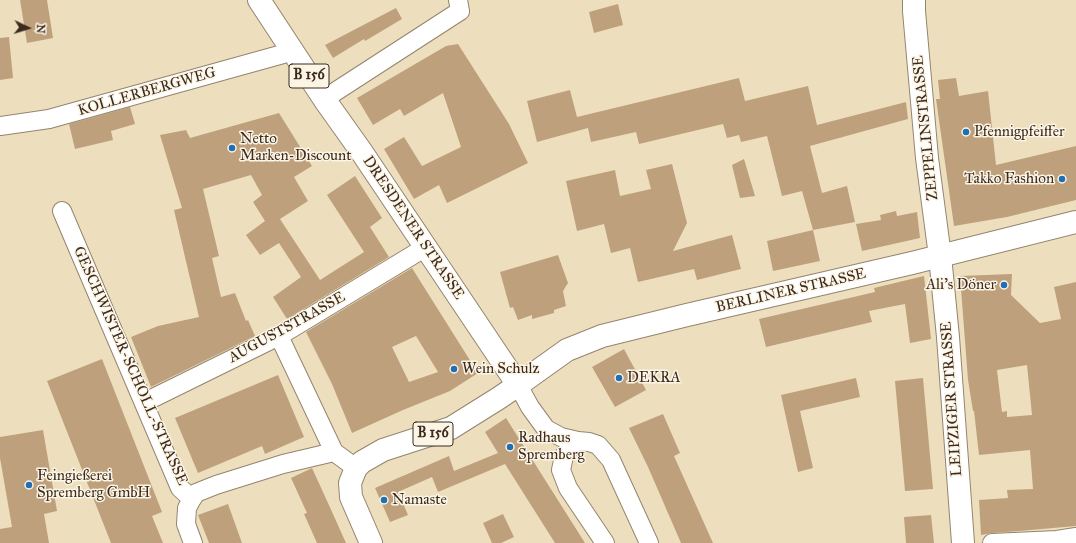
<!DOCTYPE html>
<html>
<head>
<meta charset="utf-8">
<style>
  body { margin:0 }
  #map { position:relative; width:1076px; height:543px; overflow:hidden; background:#eddfbd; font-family:"IM FELL Great Primer",serif }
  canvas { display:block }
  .north { position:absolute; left:8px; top:8px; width:40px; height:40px; -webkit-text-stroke:3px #fcf5e5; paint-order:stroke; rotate:94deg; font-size:11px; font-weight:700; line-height:16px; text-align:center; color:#3b2a1e }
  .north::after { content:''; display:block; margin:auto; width:14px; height:18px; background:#3b2a1e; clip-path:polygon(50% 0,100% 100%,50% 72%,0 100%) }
</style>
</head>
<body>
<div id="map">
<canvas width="1076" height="543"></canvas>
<div class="north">N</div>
</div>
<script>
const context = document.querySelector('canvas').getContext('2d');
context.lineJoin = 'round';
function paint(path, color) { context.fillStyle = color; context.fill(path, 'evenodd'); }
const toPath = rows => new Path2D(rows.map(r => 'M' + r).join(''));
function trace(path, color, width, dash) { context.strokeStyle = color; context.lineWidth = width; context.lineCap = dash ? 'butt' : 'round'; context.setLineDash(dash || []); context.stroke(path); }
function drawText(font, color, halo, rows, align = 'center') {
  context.font = font + ' "IM FELL Great Primer",serif'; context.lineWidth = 3; context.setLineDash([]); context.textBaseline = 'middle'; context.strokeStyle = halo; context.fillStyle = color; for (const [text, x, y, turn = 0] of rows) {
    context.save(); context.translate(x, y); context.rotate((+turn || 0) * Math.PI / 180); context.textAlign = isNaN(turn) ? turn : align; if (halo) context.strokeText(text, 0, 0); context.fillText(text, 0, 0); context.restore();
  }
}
const building = toPath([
  [20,0,47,0,53,38,27,43],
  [618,4,623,25,594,33,589,12],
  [396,8,402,19,365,41,364,39,333,58,325,45],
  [9,37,13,78,0,80,0,38],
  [458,44,509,124,528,163,447,203,439,185,414,199,384,149,404,137,422,166,461,147,443,93,404,116,400,109,373,125,357,98,446,46],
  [739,78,745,101,808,86,817,125,906,102,908,119,810,146,822,193,847,186,855,222,813,230,802,191,782,196,767,136,741,142,739,135,727,138,723,124,639,144,636,132,591,142,588,128,537,142,527,101,570,90,577,117],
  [956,78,959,96,988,91,996,165,1076,146,1076,200,1007,217,954,226,936,99,940,99,938,80],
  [130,107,135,124,111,131,113,140,75,149,69,124],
  [279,113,312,166,294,177,308,201,280,219,320,280,364,252,327,195,355,176,382,218,370,227,389,257,287,319,273,297,301,277,279,243,260,255,246,235,265,221,253,202,262,195,251,175,203,189,219,256,212,258,221,297,235,293,246,321,248,320,255,336,151,387,131,337,158,326,199,317,174,210,182,208,160,135,186,130,190,138],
  [744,159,755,196,740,198,732,165],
  [672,164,687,223,673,251,732,235,741,269,697,280,694,269,638,282,630,248,611,253,604,224,577,231,566,181,615,170,620,196,651,189,646,170],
  [896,211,897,216,917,212,920,238,862,251,856,224,881,220,880,215],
  [813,230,820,261,773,271,767,241],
  [558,255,568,283,563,291,566,306,554,310,554,313,532,319,532,315,518,320,513,307,510,308,500,272],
  [412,268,478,373,450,391,403,410,352,433,332,384,306,332],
  [416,336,438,372,409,382,392,347],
  [1012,274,1011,295,1040,323,1061,319,1054,287,1076,282,1076,526,1019,531,992,533,981,535,979,500,1008,498,1007,490,1033,489,1030,450,979,455,974,411,973,411,968,380,960,276],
  [1027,365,1032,415,1007,417,1007,411,1002,412,997,370],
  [924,276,931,339,910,343,905,304,869,311,872,322,766,347,759,319,875,292,874,288],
  [624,349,646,390,615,407,592,367],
  [102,359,162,512,152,516,163,543,111,543,47,381],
  [278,375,304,437,265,454,262,446,198,473,175,418],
  [856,378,860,397,800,411,813,468,798,472,781,395],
  [923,378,933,489,905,491,895,381],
  [663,414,680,453,674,456,713,543,681,543,648,467,629,428],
  [506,418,585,543,555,543,505,464,438,492,432,477,398,492,408,515,390,522,375,488,449,456,454,471,498,453,485,432],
  [43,430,57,511,44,514,49,543,0,543,0,529,12,527,0,458,0,437],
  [312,468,328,503,346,543,317,543,304,514,307,513,291,478],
  [228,504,242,543,209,543,198,515],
  [503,514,514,537,501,543,492,543,483,523],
  [931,515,934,543,906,543,904,517]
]);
const minor = toPath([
  [324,99,460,11,458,0],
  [0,126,49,119,283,54,291,49],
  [62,211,180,488,192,499],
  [279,336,334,452,356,468],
  [518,385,530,407,546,429,561,437,578,441,589,442,598,445,611,460,649,543],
  [145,402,279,336,426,247],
  [578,441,571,446,564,456,561,470,568,488,605,543],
  [193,543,186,524,187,508,192,499,196,493,216,485,283,464,334,452],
  [992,543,1057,540,1076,537]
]);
const tertiary = toPath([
  [914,0,914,11,927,158,940,256,948,337,963,543]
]);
const secondary = toPath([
  [518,385,567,350,602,336,687,315,912,263,1076,222]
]);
const primary = toPath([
  [259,0,324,99,361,151,518,385,499,398,451,428,383,450,362,462,356,468,350,483,351,497,371,543]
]);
const markers = [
  [966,132,4,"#1f6fb2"],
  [232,148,4,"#1f6fb2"],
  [1062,179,4,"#1f6fb2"],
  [1004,285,4,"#1f6fb2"],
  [454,369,4,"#1f6fb2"],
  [619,378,4,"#1f6fb2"],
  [510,447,4,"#1f6fb2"],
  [29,485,4,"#1f6fb2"],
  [384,500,4,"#1f6fb2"]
];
const shields = [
  [309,76,40],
  [433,434,40]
];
const shieldNames = [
  ["B 156",309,76],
  ["B 156",433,434]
];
const streetNames = [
  ["KOLLERBERGWEG",147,92,-16],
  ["ZEPPELINSTRASSE",926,128,-96],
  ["DRESDENER STRASSE",413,228,56],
  ["BERLINER STRASSE",791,291,-13],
  ["AUGUSTSTRASSE",287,328,-29],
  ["GESCHWISTER-SCHOLL-STRASSE",130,366,66],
  ["LEIPZIGER STRASSE",952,399,-94]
];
const poiNames = [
  ["Pfennigpfeiffer",974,132],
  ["Netto",240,139],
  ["Marken-Discount",240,156],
  ["Takko Fashion",1054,179,"right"],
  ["Ali's Döner",996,285,"right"],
  ["Wein Schulz",462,369],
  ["DEKRA",627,378],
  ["Radhaus",518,438],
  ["Spremberg",518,455],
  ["Feingießerei",37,476],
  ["Spremberg GmbH",37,493],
  ["Namaste",392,500]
];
paint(building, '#bfa07c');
trace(minor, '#94846e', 20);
trace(tertiary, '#94846e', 24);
trace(secondary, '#94846e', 24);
trace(primary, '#94846e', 24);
trace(minor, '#fff', 18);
trace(tertiary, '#fff', 22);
trace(secondary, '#fff', 22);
trace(primary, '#fff', 22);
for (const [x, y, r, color] of markers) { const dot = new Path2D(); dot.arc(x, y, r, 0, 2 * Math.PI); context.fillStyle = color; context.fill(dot); trace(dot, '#fcf5e5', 1.5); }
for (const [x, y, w] of shields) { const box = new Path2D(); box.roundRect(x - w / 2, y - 12, w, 24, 3); context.fillStyle = '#fcf5e5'; context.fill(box); trace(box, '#3b2a1e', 1); }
drawText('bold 14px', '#3b2a1e', null, shieldNames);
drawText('15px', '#3b2a1e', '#fcf5e5', streetNames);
drawText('15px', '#3b2a1e', '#fcf5e5', poiNames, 'left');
</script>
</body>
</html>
